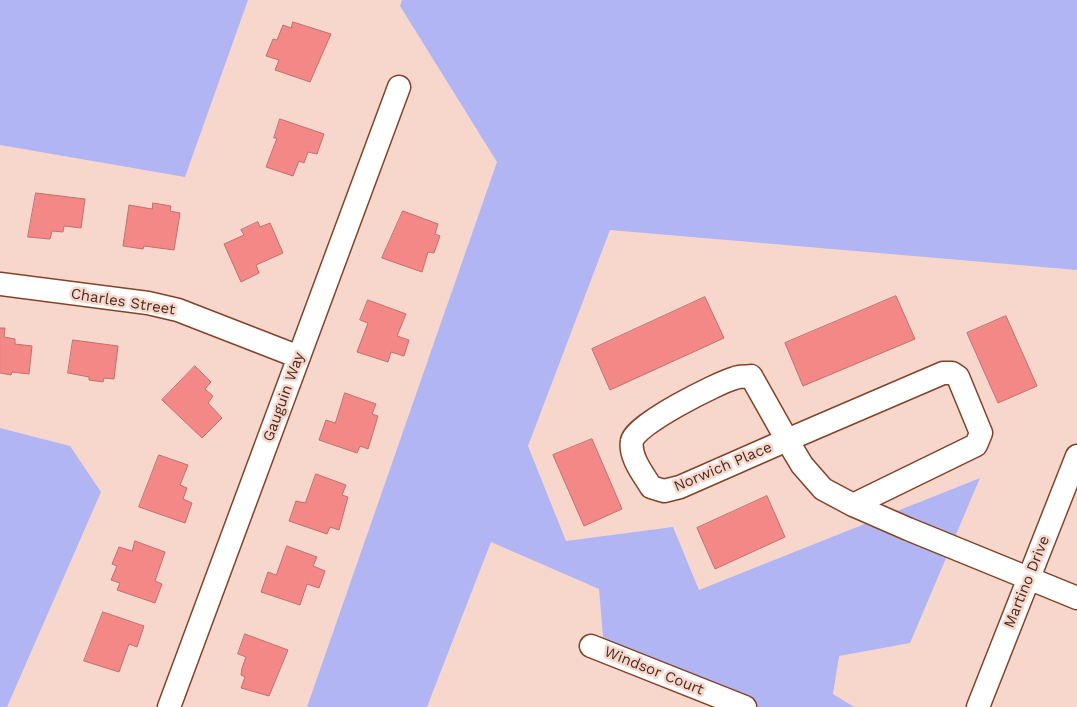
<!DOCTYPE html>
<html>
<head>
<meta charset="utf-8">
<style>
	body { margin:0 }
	canvas { display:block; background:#f7d7cb }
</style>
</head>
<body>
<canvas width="1077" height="707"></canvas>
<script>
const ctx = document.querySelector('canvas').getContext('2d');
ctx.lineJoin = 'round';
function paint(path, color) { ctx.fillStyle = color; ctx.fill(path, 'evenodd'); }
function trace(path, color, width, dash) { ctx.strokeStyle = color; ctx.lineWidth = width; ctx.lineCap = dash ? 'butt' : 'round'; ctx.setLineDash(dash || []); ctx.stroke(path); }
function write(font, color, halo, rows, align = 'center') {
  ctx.font = font + ' "Work Sans",sans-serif'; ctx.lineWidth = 5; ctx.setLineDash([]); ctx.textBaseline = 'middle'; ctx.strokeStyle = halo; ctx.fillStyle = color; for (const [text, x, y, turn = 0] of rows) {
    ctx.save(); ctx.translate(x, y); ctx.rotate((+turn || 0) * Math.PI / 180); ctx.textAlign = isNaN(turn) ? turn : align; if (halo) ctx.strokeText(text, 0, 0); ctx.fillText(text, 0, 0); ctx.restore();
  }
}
const green = new Path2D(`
	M0,0h248l-63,177 -185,-32z
	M402,0h675v270l-467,-40 -82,216 38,95 107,-14 26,63 281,-112 -70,165 -71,13 -6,38 21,13h-130l-119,-47 -6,-71 -108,-47 -64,165h-120l190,-545 -97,-156z
	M0,428l70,18 31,46 -94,215h-7z`);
const building = new Path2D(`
	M293,22l38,12 -21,48 -35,-12 4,-10 -13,-4 7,-17 4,1 6,-15 8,3z
	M280,119l44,15 -7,20 -9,-2 -4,11 -5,-2 -6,15 -27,-9 11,-29h-3z
	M36,193l49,6 -4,29 -17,-2 -1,6 -11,-1 -2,8 -22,-2z
	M153,203l18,3 -1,5 10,2 -6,37 -30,-4 -1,3 -20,-3 6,-41 23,4z
	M403,211l35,13 -3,10 5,2 -6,17 -6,-1 -6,20 -40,-14z
	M258,222l2,5 10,-4 13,30 -27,12 3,8 -18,9 -17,-38 20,-9 -3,-5z
	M896,296l19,43 -112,47 -18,-43z
	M705,297l19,41 -114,52 -18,-41z
	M368,300l38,14 -9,22 12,4 -5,16 -13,-4 -3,10 -31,-10 11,-29 -8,-3z
	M1006,316l31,70 -39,17 -31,-70z
	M0,328h5l-1,9 11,2v5l17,2 -3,28 -17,-2 -1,3 -11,-2z
	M73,340l45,6 -4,33 -10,-1 -1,4 -14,-2v-3l-21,-4z
	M195,366l16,16 -6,7 8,7 -5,7 14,15 -20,20 -40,-38z
	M345,393l31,11 -4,10 6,2 -10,33 -8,-3 -3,7 -38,-13 7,-20 9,3z
	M592,439l30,70 -38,17 -31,-71z
	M159,455l29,10 -8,20 7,3 -4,11 9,4 -7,20 -46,-16z
	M316,474l30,11 -4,10 6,2 -9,33 -9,-3 -3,7 -38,-13 7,-20 9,2z
	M767,496l18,41 -70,32 -18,-41z
	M135,541l30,11 -10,29 7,3 -7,19 -38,-13 3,-7 -9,-3 6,-14 -5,-2 7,-17 13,4z
	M287,546l30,11 -4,9 12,5 -6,17 -12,-4 -7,21 -39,-13 7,-20 8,3z
	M103,612l41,14 -7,21 -8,-3 -10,28 -35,-11z
	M245,634l43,16 -19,46 -28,-8 4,-11 -4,-2 1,-7 4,-11 -8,-3z`);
const minor = new Path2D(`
	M0,284l148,19 30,7 121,47
	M751,376l36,64 -107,47 -16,4 -13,-4c-7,-12 -22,-30 -19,-46 2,-16 85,-58 103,-63 5,-2 11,-1 16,-2z
	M853,505l123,-60 5,-12 -23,-56 -6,-4h-9l-156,67 15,25 21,24 30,16 55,24 169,69
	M591,646l154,61
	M169,707l230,-620
	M978,707l99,-251`);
const streetNames = [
	["Charles Street",123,302,9],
	["Gauguin Way",284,397,-70],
	["Norwich Place",723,467,-23],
	["Martino Drive",1027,582,-68],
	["Windsor Court",654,671,22]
];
paint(green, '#b2b5f4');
paint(building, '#f48886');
trace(building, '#be716e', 1);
trace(minor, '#844328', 25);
trace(minor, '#fff', 22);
write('15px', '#492b20', '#f7d7cb', streetNames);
</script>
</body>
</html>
